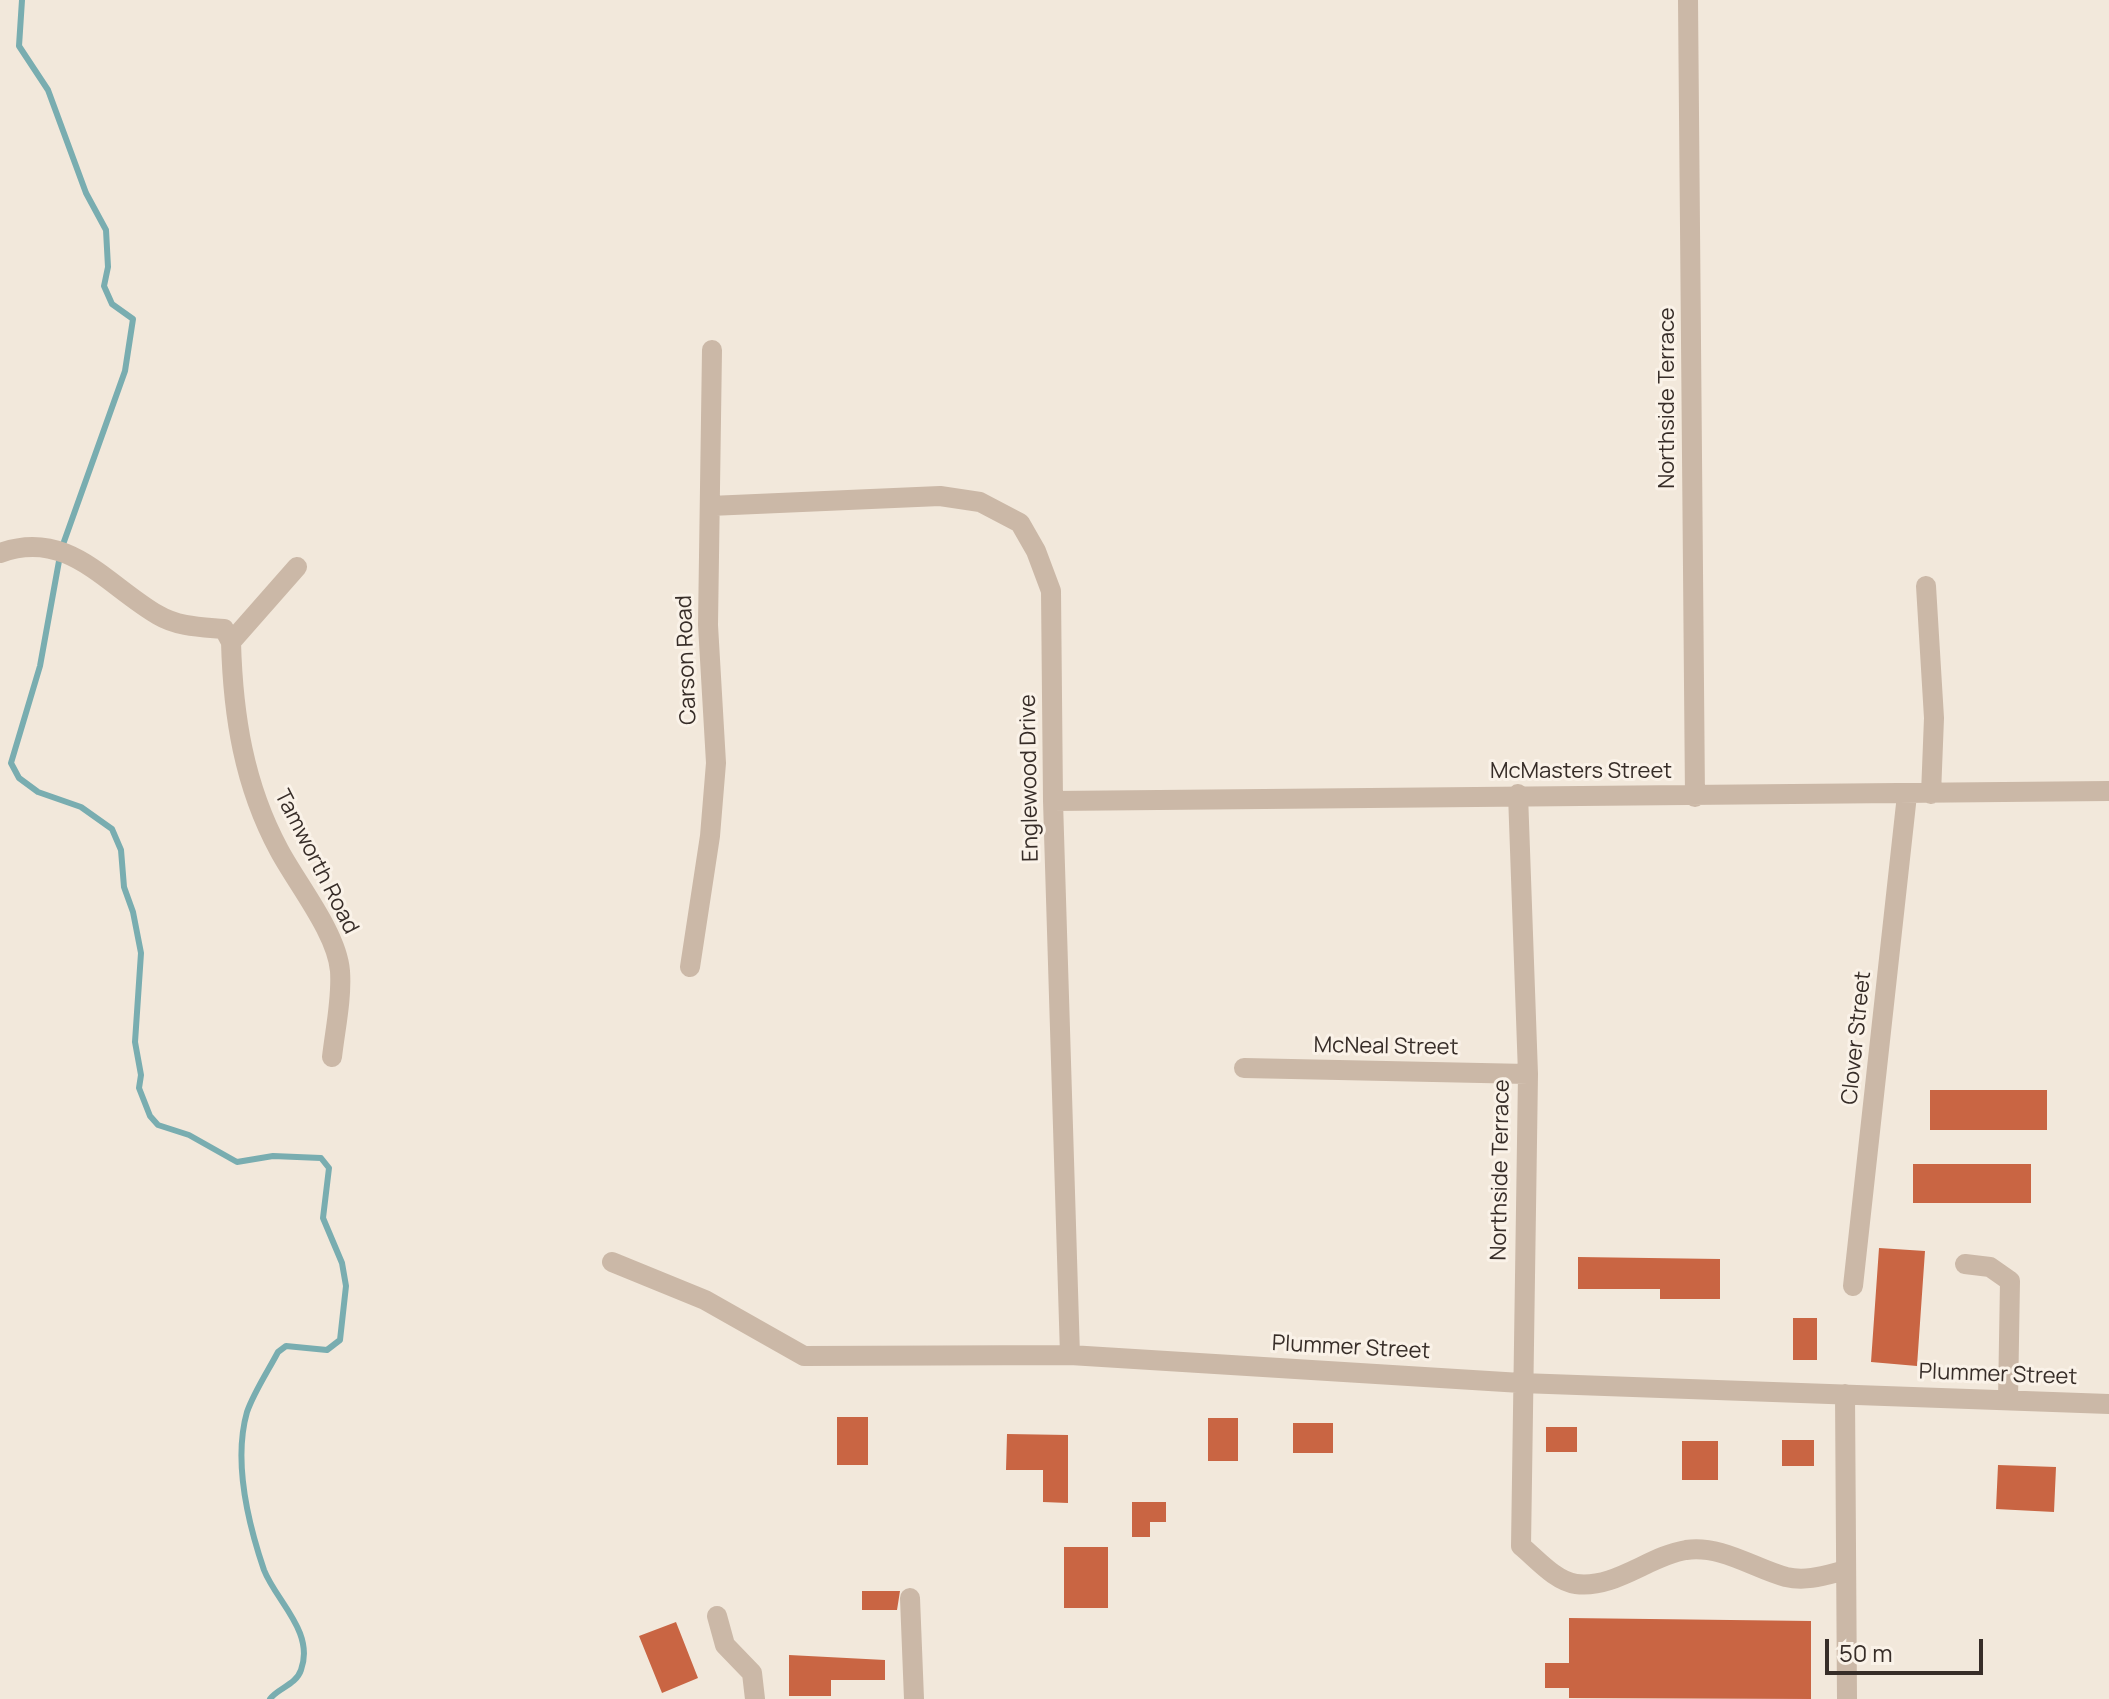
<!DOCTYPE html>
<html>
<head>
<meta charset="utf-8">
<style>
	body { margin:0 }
	#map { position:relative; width:2109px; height:1699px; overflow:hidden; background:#f2e8db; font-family:Manrope,sans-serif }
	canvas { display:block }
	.scale { position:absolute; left:1825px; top:1639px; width:158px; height:36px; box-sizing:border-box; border:4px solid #372d28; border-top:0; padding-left:10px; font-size:24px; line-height:28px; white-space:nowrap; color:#372d28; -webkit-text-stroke:6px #faf2e8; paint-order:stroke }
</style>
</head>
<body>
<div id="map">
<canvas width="2109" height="1699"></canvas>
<div class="scale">50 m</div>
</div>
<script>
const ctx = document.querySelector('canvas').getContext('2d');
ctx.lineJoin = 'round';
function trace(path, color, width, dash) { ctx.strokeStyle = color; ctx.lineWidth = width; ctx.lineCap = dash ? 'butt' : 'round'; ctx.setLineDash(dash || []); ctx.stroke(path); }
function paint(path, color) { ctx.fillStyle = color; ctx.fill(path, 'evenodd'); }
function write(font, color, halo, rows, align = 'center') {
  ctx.font = font + ' Manrope,sans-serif'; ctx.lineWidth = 6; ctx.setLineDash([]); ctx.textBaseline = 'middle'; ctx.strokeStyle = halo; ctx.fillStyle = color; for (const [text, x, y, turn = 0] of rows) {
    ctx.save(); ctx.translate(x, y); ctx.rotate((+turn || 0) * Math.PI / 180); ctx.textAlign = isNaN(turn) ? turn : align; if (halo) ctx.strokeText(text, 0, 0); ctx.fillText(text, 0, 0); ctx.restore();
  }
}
const stream = new Path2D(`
	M22,0l-3,46 29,44 38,103 20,37 2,37 -4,19 8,18 21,15 -8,52 -64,179 -21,116 -29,97 8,15 19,14 43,15 31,22 9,21 3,37 9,25 8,41 -6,89 6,33 -2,13 11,28 8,9 31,10 48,27 36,-6 48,2 8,10 -6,50 19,45 4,23 -6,54 -13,10 -41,-4 -8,6c-10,19 -24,40 -31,60 -14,49 1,111 17,158 12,31 51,62 37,100 -5,15 -23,18 -31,29`);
const building = new Path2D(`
	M1930,1090h117v40h-117z
	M1913,1164h118v39h-118z
	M1879,1248l46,3 -8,115 -46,-4z
	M1578,1257l142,2v40h-60v-10h-82z
	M1793,1318h24v42h-24z
	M837,1417h31v48h-31z
	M1208,1418h30v43h-30z
	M1293,1423h40v30h-40z
	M1546,1427h31v25h-31z
	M1007,1434l61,1v68l-25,-1v-32h-37z
	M1782,1440h32v26h-32z
	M1682,1441h36v39h-36z
	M1998,1465l58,2 -2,45 -58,-3z
	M1132,1502h34v20h-16v15h-18z
	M1064,1547h44v61h-44z
	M862,1591h38l-3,19h-35z
	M1569,1618l242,3v78l-242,-1v-10h-24v-25h24z
	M676,1622l22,56 -36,15 -23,-57z
	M789,1655l96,5v20h-54v16h-42z`);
const minor = new Path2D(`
	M1688,0l7,797
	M710,506l230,-10 40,6 40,21 16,28 15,40 2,210 17,554
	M0,553c68,-25 106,32 158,62 20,12 44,12 66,14l7,13c2,74 13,143 48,208 18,34 58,83 61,121 2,28 -5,59 -8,86
	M1926,586l8,132 -3,76
	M231,642l66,-75
	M1518,794l10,280 -7,472c16,13 34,35 55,38 39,5 73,-28 110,-34 36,-5 67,18 100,27 21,5 40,-2 60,-7
	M1053,801l1056,-10
	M690,967l20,-131 6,-73 -8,-138 4,-275
	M1244,1068l284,6
	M612,1262l93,38 99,56 266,-1 451,28 588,21
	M1965,1264l25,3 20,14 -2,119
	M1853,1286l54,-491
	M1845,1394l2,305
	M910,1598l4,101
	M717,1616l8,29 27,28 3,26`);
const streetNames = [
	["Northside Terrace",1668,398,-90],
	["Carson Road",687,660,-92],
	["McMasters Street",1581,772],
	["Englewood Drive",1030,778,-91],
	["Tamworth Road",316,862,63],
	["Clover Street",1857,1038,-84],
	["McNeal Street",1386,1047,1],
	["Northside Terrace",1501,1170,-89],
	["Plummer Street",1351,1348,3],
	["Plummer Street",1998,1375,2]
];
trace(stream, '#79adb0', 6);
paint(building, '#c96543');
trace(minor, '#cbb8a7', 20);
write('22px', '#372d28', '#faf2e8', streetNames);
</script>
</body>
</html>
